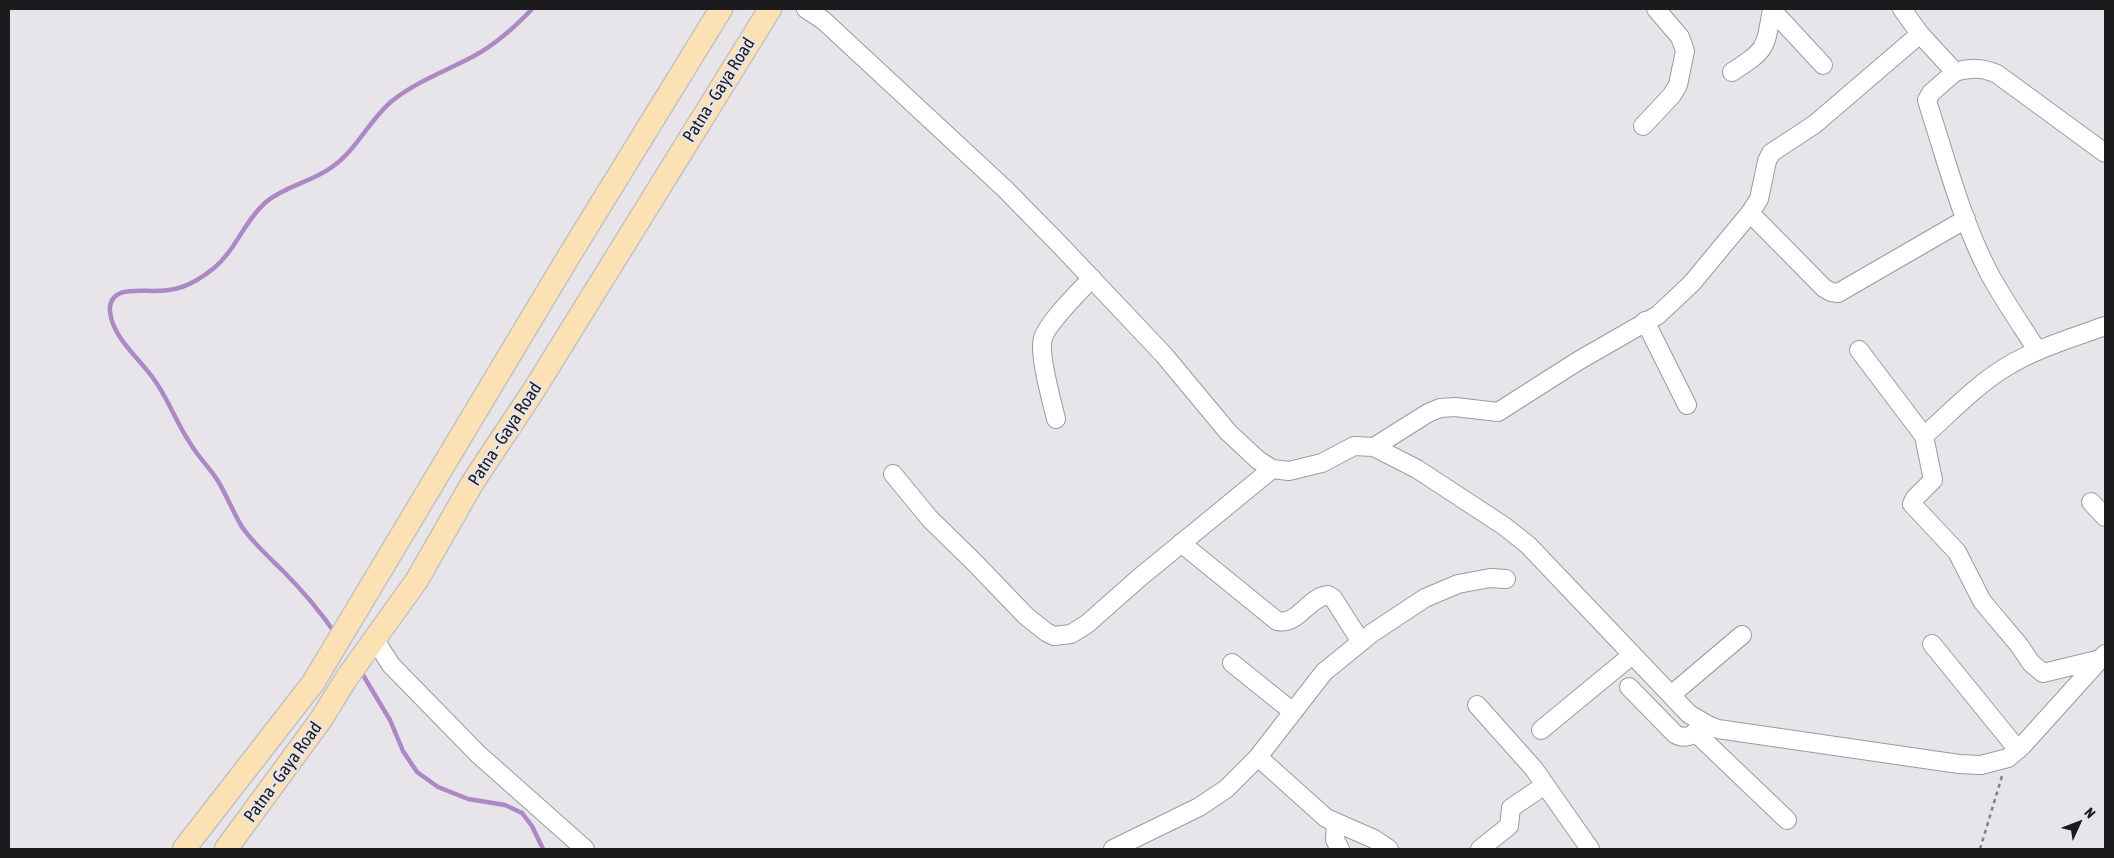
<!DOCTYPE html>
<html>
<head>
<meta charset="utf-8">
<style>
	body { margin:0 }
	#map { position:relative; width:2114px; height:858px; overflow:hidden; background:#e7e4ea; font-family:"Asap Condensed",sans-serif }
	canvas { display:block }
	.frame { position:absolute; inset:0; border:10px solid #1b1a1c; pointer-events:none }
	.north { position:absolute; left:2054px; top:798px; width:50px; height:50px; -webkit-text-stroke:4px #e7e4ea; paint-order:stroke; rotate:47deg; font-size:14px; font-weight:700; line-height:20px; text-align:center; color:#1b1a1c }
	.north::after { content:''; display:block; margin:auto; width:18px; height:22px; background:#1b1a1c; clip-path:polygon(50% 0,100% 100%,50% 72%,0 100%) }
</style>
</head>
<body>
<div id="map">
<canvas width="2114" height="858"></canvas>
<div class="frame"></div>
<div class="north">N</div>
</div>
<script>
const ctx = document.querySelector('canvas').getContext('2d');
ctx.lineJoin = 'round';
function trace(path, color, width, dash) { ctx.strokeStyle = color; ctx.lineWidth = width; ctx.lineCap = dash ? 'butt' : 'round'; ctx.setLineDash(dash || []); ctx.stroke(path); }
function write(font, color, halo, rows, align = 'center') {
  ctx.font = font + ' "Asap Condensed",sans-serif'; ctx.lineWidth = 4.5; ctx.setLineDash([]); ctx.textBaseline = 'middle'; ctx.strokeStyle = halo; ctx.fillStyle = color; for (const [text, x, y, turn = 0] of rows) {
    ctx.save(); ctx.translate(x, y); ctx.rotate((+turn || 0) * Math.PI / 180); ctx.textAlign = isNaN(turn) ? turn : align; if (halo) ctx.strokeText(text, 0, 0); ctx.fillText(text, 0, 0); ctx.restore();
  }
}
const stream = new Path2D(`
	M335,633c-16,-23 -32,-42 -52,-62 -14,-14 -29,-27 -41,-44 -9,-15 -15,-31 -24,-46 -8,-13 -20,-24 -28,-38 -14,-21 -22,-45 -37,-65 -14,-20 -40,-40 -43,-66 -2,-26 28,-21 44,-21 8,0 19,-1 28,-4 12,-4 22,-11 32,-19 22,-18 30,-47 52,-66 19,-16 46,-20 66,-35 24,-16 37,-47 60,-66 25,-20 54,-30 82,-45 22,-12 41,-29 58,-47
	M360,670l30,50 13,31 14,21 21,15 30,12 37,6 17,8 10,13 11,23`);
const path = new Path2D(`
	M1980,849l22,-73`);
const minor = new Path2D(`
	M806,9l17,11 182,169 55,56 104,110 64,77 30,28 14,9 17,2 33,-8 32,-17 20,1 43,22 87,57 24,19 161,169 19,11 10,4 241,35 22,1 27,-7 14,-12 83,-92
	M1902,9l18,25 35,38 -24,21 -4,7 2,7c18,56 33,114 60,166 14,26 32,52 48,77
	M1772,10l51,55
	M1732,72c35,-23 33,-22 40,-63
	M1955,72c15,-4 27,-5 42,2l108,79
	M1643,126l29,-31 6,-10 7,-34 -5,-14 -24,-28
	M1750,213l74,75 7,4 7,1 128,-74
	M1645,321l42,84
	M1859,350l65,86 9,44 -18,18 -3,6 45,48 25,49 9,11 28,33 12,18 12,10 58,-14
	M1056,419c-4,-17 -18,-66 -13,-81 5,-16 36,-46 49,-60
	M1924,436c26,-23 52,-51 82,-69 31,-19 66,-29 99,-41
	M1374,447l54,-34 12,-5 15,-1 43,5 80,-51 80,-46 34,-32 58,-70 9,-14 8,-38 4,-8 44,-29 105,-90
	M893,474l37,45 43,42 53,55 20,16 8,4 17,-2 16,-10 52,-46 133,-109
	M2091,502l14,15
	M1181,543l96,78c21,5 31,-24 51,-26l5,3 28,44
	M375,640l16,25 87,89 107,95
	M1932,644l86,106
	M1232,663l61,49
	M1629,687l46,47c11,7 20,-1 30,-7
	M1671,695l71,-60
	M1477,705l57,64 56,80
	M1541,730l91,-75
	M1695,732l92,88
	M1258,757l68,61 48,21 15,10
	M1336,823l-1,17 5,9
	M1113,849l86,-42 27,-18 32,-32 66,-85 48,-39 53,-35 33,-14 32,-6 16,1
	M1480,849l29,-23 2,-18 34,-23`);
const major = new Path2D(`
	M184,849l129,-166 256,-427 152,-247
	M226,849l96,-131 24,-39 71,-99 56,-98 61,-92 236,-381`);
const streetNames = [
	["Patna - Gaya Road",719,90,-58],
	["Patna - Gaya Road",505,434,-57],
	["Patna - Gaya Road",283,772,-54]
];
trace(stream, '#ac89c4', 4.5);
trace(minor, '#9d9a9f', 20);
trace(major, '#c4c3c4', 25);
trace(path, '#828084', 2.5, [4, 4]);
trace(minor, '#fff', 18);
trace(major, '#fbe1b4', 22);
write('18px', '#1b1a1c', '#e7e4ea', streetNames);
</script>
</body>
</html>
